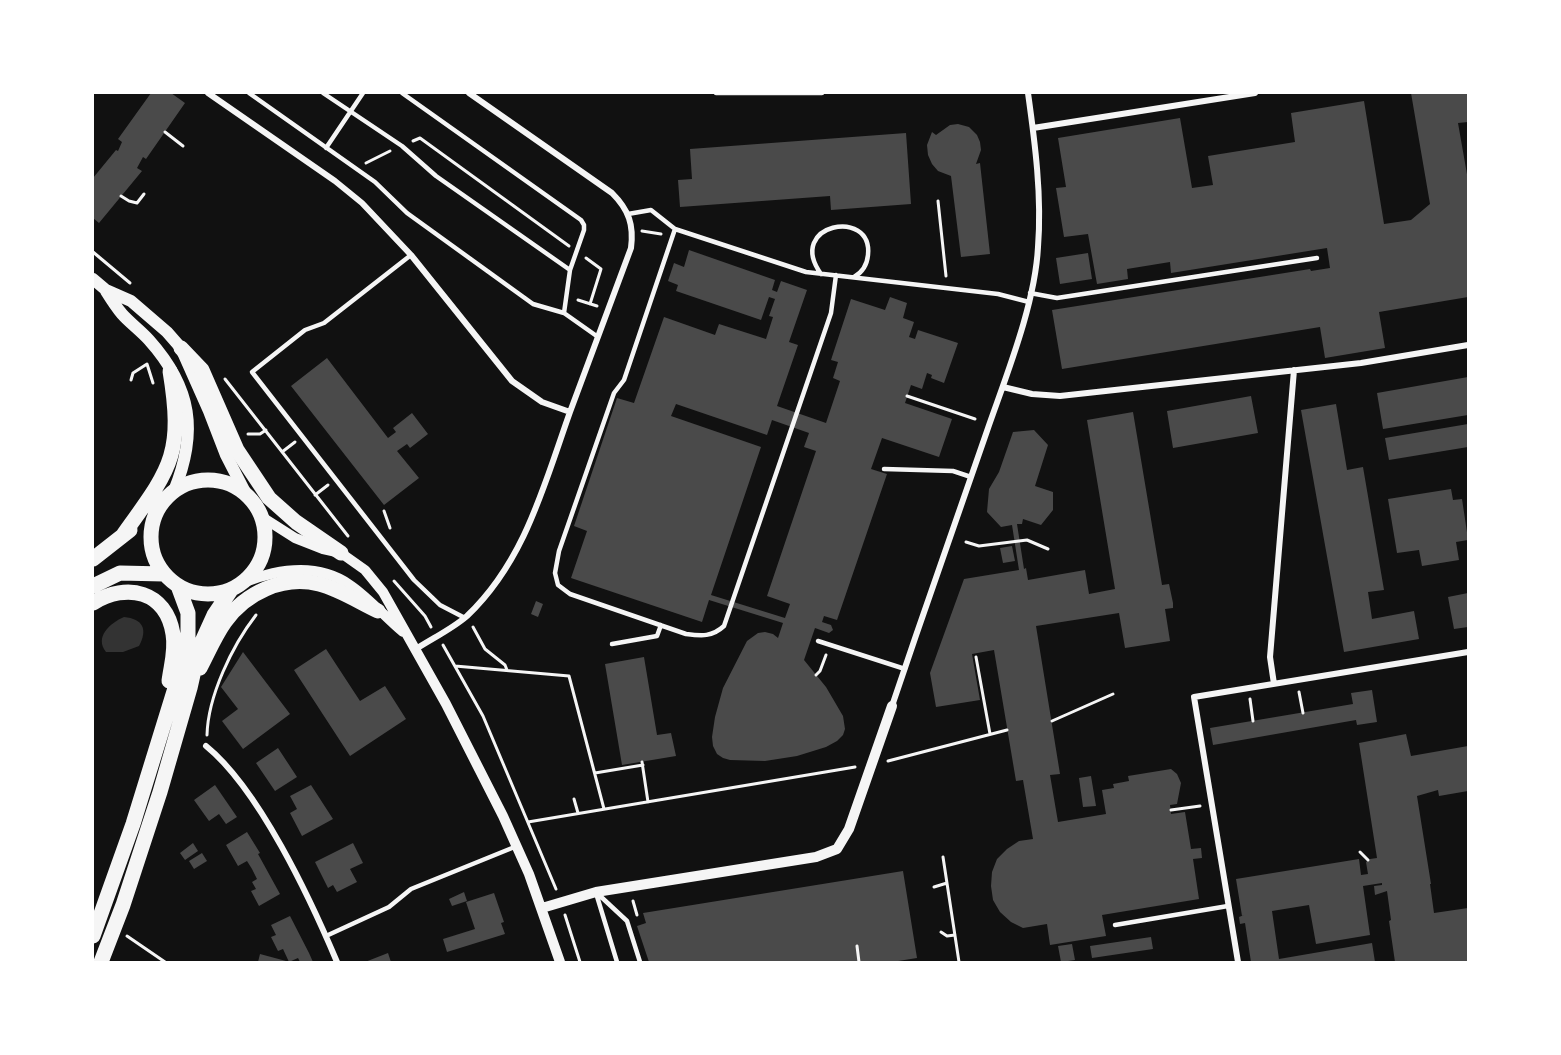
<!DOCTYPE html>
<html>
<head>
<meta charset="utf-8">
<style>
	body { margin:0 }
	#map { position:relative; width:1561px; height:1055px; overflow:hidden; background:#111; font-family:Merriweather,serif }
	canvas { display:block }
	.frame { position:absolute; inset:0; border:94px solid #fff; pointer-events:none }
</style>
</head>
<body>
<div id="map">
<canvas width="1561" height="1055"></canvas>
<div class="frame"></div>
</div>
<script>
const ctx = document.querySelector('canvas').getContext('2d');
ctx.lineJoin = 'round';
function paint(path, color) { ctx.fillStyle = color; ctx.fill(path, 'evenodd'); }
function trace(path, color, width, dash) { ctx.strokeStyle = color; ctx.lineWidth = width; ctx.lineCap = dash ? 'butt' : 'round'; ctx.setLineDash(dash || []); ctx.stroke(path); }
const water = new Path2D(`
	M124,617c19,2 24,12 15,29l-16,6h-17c-12,-15 4,-29 18,-35z`);
const building = new Path2D(`
	M151,93h20l14,10 -39,56 -3,-2 -6,11 5,3 -43,52 -6,-5v-40l23,-28 2,1 4,-9 -4,-3z
	M1411,93h57v29l-10,1 10,57v117l-89,15 6,36 -60,10 -5,-31 -258,42 -10,-59 258,-41 1,2 19,-3 -3,-20 -156,25 -1,-11 -43,7 1,10 -31,5 -9,-50 -24,3 -8,-49 10,-1 -8,-49 122,-20 12,70 21,-3 -5,-29 87,-14 -4,-29 73,-12 20,123 27,-4 19,-16z
	M958,124l11,3 8,8 3,7 1,8 -5,14 4,-1 10,91 -29,3 -10,-81 -13,-5 -6,-7 -4,-9 -1,-10 5,-13 4,3 14,-10z
	M906,133l5,71 -80,6 -1,-14 -150,11 -2,-27 14,-1 -2,-30z
	M689,250l86,30 -3,10 5,2 4,-11 26,9 -18,52 9,3 -21,61 49,17 14,-42 -7,-3 5,-16 -7,-2 20,-61 34,11 5,-13 17,6 -4,15 11,4 -5,15 6,2 3,-9 40,13 -14,40 -13,-5 1,-3 -5,-2 -5,16 -11,-4 -6,18 47,16 -13,38 -57,-19 -11,31 16,5 -50,146 -13,-4 -2,6 9,3 2,5 -4,3 -14,-5 -11,32 22,27 17,29 2,13 -2,6 -6,6 -11,6 -29,9 -32,5 -35,-1 -7,-2 -6,-4 -4,-8 -1,-9 3,-20 8,-29 24,-47 11,-8 7,-1 8,2 5,4 5,-15 -74,-23 -7,22 -131,-44 16,-47 -13,-5 43,-128 17,5 30,-86 51,18 4,-11 47,15 7,-22 -4,-1 6,-17 -6,-2 -8,23 -85,-29 2,-6 -10,-4 6,-18 10,4zM676,404l91,31 5,-15 37,13 -5,14 12,4 -49,145 23,8 -5,14 -74,-23 50,-148 -90,-31z
	M1088,253l4,26 -32,5 -4,-26z
	M327,358l61,80 8,-6 -3,-4 19,-15 16,21 -18,14 -3,-4 -10,7 22,27 -35,27 -93,-119z
	M1468,377v38l-85,14 -6,-36z
	M1251,396l7,37 -85,15 -6,-37z
	M1336,404l11,66 16,-3 21,123 -16,2 4,27 42,-8 5,28 -75,13 -43,-242z
	M1133,412l29,173 7,-1 4,19v5l-8,1 5,32 -45,7 -6,-35 -83,13 24,148 -10,1 8,47 48,-8 -4,-24 12,-2 -1,-4 16,-3 -1,-5 43,-7 6,5 4,9 -4,21 -7,1 1,9 14,-2 6,37 10,-1 1,10 -9,1 6,40 -97,16 4,21 -56,9 -3,-21 -24,4 -12,-6 -11,-10 -7,-12 -2,-14 1,-14 5,-13 10,-10 12,-8 14,-2 -10,-59 -7,1 -22,-131 -22,4 8,46 -44,7 -6,-34 34,-94 55,-9 -7,-45 -11,2 -14,-15 2,-23 10,-17 14,-40 21,-2 14,15 -13,41 18,6v18l-12,15 -18,-6 -1,5h-5l7,45 2,-1 2,12 57,-10 4,24 26,-5 -28,-169z
	M1468,424v23l-79,13 -4,-22z
	M1451,489l2,11 9,-1 6,40v1l-12,2 3,18 -37,6 -3,-16 -22,3 -9,-54z
	M1012,546l3,15 -12,2 -3,-15z
	M1468,593v34l-14,2 -6,-32z
	M536,601l7,3 -5,13 -7,-3z
	M326,649l34,52 25,-15 21,33 -56,37 -56,-86z
	M243,652l47,62 -47,35 -21,-28 16,-12 -17,-22z
	M644,657l13,78 14,-2 5,23 -54,9 -17,-101z
	M1372,690l5,32 -20,3 -1,-5 -143,25 -3,-17 143,-24 -2,-11z
	M1406,734l5,22 57,-10v45l-29,5 -1,-6 -21,6 14,88h-1l4,29 34,-5v54h-73l-6,-41 2,-1 -4,-29 -12,4 -1,-9 8,-1v-2l-19,3 7,49 -54,9 -7,-39 -37,6 7,48 93,-16 3,19h-124l-6,-39 -5,1 -1,-7 5,-2 -2,1 -6,-37 123,-20 2,16 7,-1 -2,-12 4,-3 7,-1 -18,-115z
	M278,748l19,29 -22,14 -19,-28z
	M1091,776l5,30 -13,1 -4,-29z
	M215,785l22,32 -11,7 -7,-10 -10,7 -15,-21z
	M311,785l22,34 -31,17 -12,-23 7,-4 -7,-13z
	M247,832l13,21 -2,1 22,40 -21,12 -8,-15 5,-2 -4,-7 5,-3 -5,-10 -5,-8 -9,5 -12,-21z
	M193,843l5,8 -13,9 -5,-7z
	M353,843l10,20 -13,6 7,13 -20,10 -4,-7 -5,3 -13,-26z
	M202,853l5,8 -13,8 -5,-8z
	M903,871l14,87 -25,4h-243l-12,-36 9,-3 -3,-10z
	M464,892l3,9 -15,5 -3,-7z
	M494,893l10,29 -3,1 4,11 -58,18 -4,-13 32,-10 -9,-27z
	M290,916l19,37 4,9h-13l-2,-4 -9,4 -6,-13 -5,2 -7,-14 5,-2 -5,-10z
	M1151,937l2,12 -61,9 -2,-12z
	M1072,944l3,16 -14,2 -3,-16z
	M388,953l3,9h-26z
	M260,954l26,7v1h-28z`);
const path = new Path2D(`
	M165,132l18,14
	M413,141l7,-3 149,108
	M366,163l24,-12
	M121,196l8,5 8,2 7,-9
	M938,201l8,75
	M642,231l19,3
	M93,252l37,31
	M586,258l15,11 -11,35
	M578,300l19,6
	M225,379l123,157
	M131,380l2,-7 14,-9 6,19
	M907,396l68,23
	M248,434h12l6,-4
	M282,452l13,-10
	M315,495l13,-10
	M384,511l6,17
	M966,542l13,4 48,-6 21,9
	M394,581l31,35 6,11
	M473,627l12,22 20,16 2,5
	M443,645l40,71 73,173
	M976,657l14,77
	M455,666l114,10 35,133
	M816,675l4,-4 6,-16
	M1299,692l4,21
	M1250,699l3,22
	M1052,721l61,-27
	M207,735c1,-39 25,-89 49,-120
	M888,761l119,-31
	M642,762l6,40
	M595,773l48,-8
	M574,799l4,14
	M1171,810l29,-4
	M528,822l327,-55
	M1360,852l8,8
	M943,857l16,105
	M934,887l13,-4
	M633,901l4,14
	M565,915l15,47
	M941,932l6,4 8,-1
	M127,936l38,26
	M857,946l2,16`);
const service = new Path2D(`
	M249,93l126,89 32,31 126,91 31,9 34,24
	M323,93l79,53 34,30 134,94
	M402,93l179,127 3,5v5l-14,40 -6,43
	M716,93h106
	M326,148l37,-55
	M628,214l23,-4 24,19 131,43 192,22 31,8
	M675,229l-51,151 -10,13 -55,158 -4,22 3,12 12,9 116,40c16,2 26,3 38,-8l107,-313 5,-38
	M411,255l-87,68 -19,7 -53,42 162,208 26,25 25,13
	M821,274c-36,-50 52,-67 47,-19 -1,10 -5,17 -14,22
	M1030,293l27,5 260,-40
	M884,469l69,2 18,6
	M818,641l87,28
	M612,644l45,-8 4,-11
	M596,893l21,69
	M598,894l29,27 13,41
	M1115,925l113,-19
	M326,936l63,-29 22,-18 106,-43`);
const minor = new Path2D(`
	M208,93l127,88 27,22 49,52 101,126 30,21 28,10c-26,73 -45,149 -103,204 -15,13 -34,22 -51,33
	M469,93l143,100c17,17 22,32 19,55l-61,164
	M1033,128l222,-35
	M1003,387l29,7 28,2 301,-33 107,-18
	M1274,684l-4,-27 24,-287
	M892,706c31,-92 63,-184 95,-275 19,-55 48,-126 51,-184 4,-51 -3,-104 -10,-154
	M206,746c53,43 104,152 131,216
	M1238,962l-44,-265 274,-45`);
const tertiary = new Path2D(`
	M262,517l33,21 28,11 18,4 24,17 18,22 63,112 57,112 26,58 31,88
	M242,583c35,-14 75,-21 108,2 18,12 35,32 53,47
	M542,908l54,-16 220,-35 21,-8 12,-20 43,-123`);
const secondary = new Path2D(`
	M93,279l13,11 25,11 36,31 14,16 28,63 17,44 20,39
	M106,291c5,8 10,16 16,23 8,9 19,17 27,26 43,48 49,92 25,151`);
const primary = new Path2D(`
	M181,348l21,22 35,80 32,48 27,24 45,31
	M151 537a57 57 0 1 1 114 0a57 57 0 1 1-114 0Z
	M123,535c47,-66 61,-79 47,-164
	M93,559l37,-29
	M93,586l27,-13 44,1
	M93,603c34,-21 73,-12 80,31 3,16 -2,31 -4,47
	M200,668c8,-15 15,-32 25,-46 20,-29 58,-47 94,-38 20,5 40,18 59,27
	M93,936l40,-112 55,-178v-33l-10,-27
	M101,962l22,-57 37,-113 30,-104 9,-40 15,-33 17,-25`);
paint(water, '#333');
paint(building, '#4a4a4a');
trace(path, '#f5f5f5', 3);
trace(service, '#f5f5f5', 4.5);
trace(minor, '#f5f5f5', 6);
trace(tertiary, '#f5f5f5', 10);
trace(secondary, '#f5f5f5', 12);
trace(primary, '#f5f5f5', 15);
</script>
</body>
</html>
